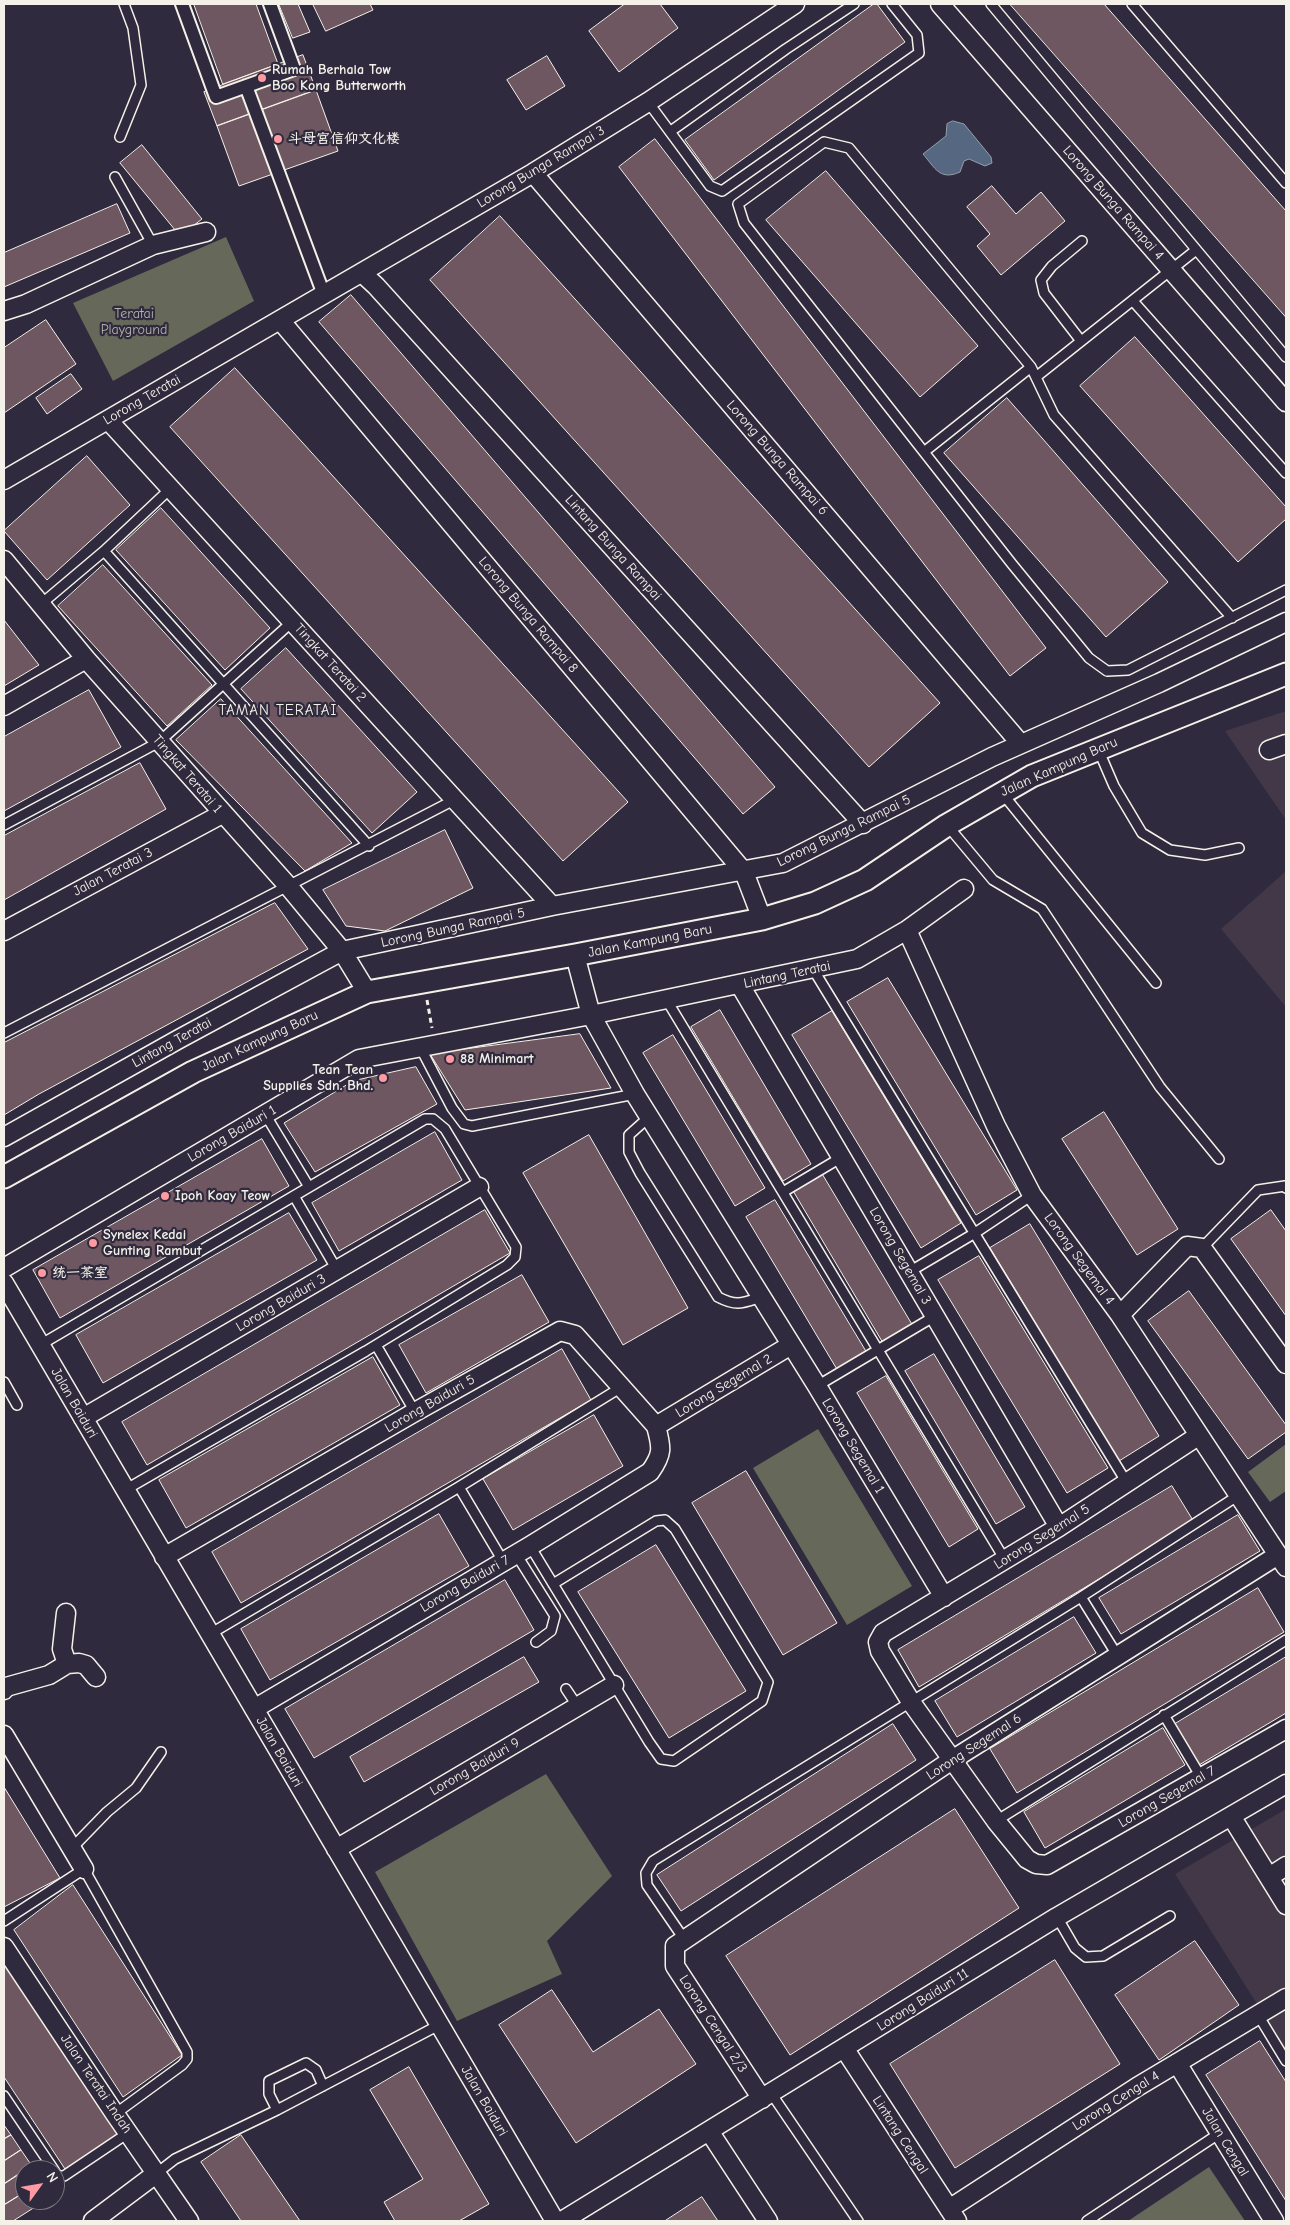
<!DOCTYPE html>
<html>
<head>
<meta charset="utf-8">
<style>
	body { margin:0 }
	#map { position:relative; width:1290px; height:2225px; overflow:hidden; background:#2f2a3d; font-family:"Comic Neue",sans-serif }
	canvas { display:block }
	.frame { position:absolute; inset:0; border:5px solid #f4f1e8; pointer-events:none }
	.north { position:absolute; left:15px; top:2160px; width:50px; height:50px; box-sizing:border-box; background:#2f2a3d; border:1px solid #7e7a81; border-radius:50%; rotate:58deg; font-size:14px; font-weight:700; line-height:20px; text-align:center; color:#f4f1e8 }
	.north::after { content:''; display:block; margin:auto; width:18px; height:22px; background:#ff9aa2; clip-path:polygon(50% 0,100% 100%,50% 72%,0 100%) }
</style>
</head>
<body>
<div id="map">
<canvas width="1290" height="2225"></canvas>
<div class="frame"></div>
<div class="north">N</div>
</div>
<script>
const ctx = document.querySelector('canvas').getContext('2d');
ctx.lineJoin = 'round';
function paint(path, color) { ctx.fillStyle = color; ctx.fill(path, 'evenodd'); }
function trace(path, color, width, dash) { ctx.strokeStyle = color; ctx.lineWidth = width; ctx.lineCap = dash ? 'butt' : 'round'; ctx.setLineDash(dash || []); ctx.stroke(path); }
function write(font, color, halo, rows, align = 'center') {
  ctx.font = font + ' "Comic Neue","LXGW WenKai TC",sans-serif'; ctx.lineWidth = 4.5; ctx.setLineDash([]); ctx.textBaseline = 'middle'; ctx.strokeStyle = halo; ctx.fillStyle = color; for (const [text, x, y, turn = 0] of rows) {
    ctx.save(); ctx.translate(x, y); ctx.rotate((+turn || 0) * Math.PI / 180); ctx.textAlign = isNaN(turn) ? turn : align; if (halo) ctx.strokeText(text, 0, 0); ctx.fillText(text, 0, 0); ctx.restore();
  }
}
const built = new Path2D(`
	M1286,711v109l-61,-89z
	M1286,871v136l-65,-78z
	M1286,1809v241l-111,-176z`);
const green = new Path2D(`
	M226,237l28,64 -141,80 -40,-78z
	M818,1429l94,157 -65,39 -94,-157z
	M1286,1444v47l-16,11 -22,-30z
	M546,1774l66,102 -65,65 15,33 -105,47 -82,-149z
	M1209,2167l36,54h-117z`);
const water = new Path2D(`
	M953,121l11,3 27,33 1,6 -7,3 -16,-7 -5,2 -4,11c-20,9 -25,-4 -37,-18l23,-18 1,-12z`);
const building = new Path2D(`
	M194,4h62l22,60 -55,20z
	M279,4h19l12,28 -17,6z
	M313,4h57l3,6 -47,21z
	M625,4h35l18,24 -59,44 -30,-41z
	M874,4h3l28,38 -191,138 -29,-40z
	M1010,4h94l182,207v106z
	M303,55l13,35 -99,36 -13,-34z
	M547,56l18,30 -39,24 -19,-30z
	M316,90l22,61 -99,35 -22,-60z
	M655,139l391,509 -36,28 -391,-509z
	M142,145l60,74 -22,17 -60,-73z
	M826,171l152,175 -58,51 -154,-177z
	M992,186l24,28 25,-22 24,29 -64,54 -24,-29 13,-12 -23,-27z
	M117,204l13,29 -126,54v-34z
	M500,216l440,487 -71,64 -439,-487z
	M351,295l424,492 -32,27 -424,-492z
	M46,320l30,44 -72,49v-65z
	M1135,337l151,170v12l-48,43 -158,-176z
	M235,368l393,434 -65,59 -393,-434z
	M71,374l11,15 -35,25 -11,-16z
	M1007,398l161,184 -62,55 -162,-184z
	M87,456l43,49 -83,75 -43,-49z
	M161,508l109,120 -45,42 -109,-120z
	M103,565l109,120 -45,41 -109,-120z
	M4,620l35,45 -35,21z
	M286,648l131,144 -45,41 -131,-144z
	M89,690l32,57 -117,64v-74z
	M221,699l131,144 -47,28 -129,-131z
	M140,763l26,46 -162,91v-64z
	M445,830l28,58 -88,43 -39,-5 -23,-36z
	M275,903l33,46 -269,145 -35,21v-72z
	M888,978l129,212 -41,25 -129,-213z
	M720,1010l91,154 -28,17 -92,-154z
	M832,1011l129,212 -40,25 -129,-213z
	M580,1034l31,54 -146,22 -35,-56z
	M673,1035l92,153 -30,18 -92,-153z
	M416,1067l21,37 -122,68 -31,-49 69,-42z
	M1104,1112l74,117 -41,26 -75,-116z
	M435,1132l27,48 -123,71 -27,-48z
	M589,1135l99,173 -65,37 -100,-172z
	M262,1139l27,47 -229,132 -27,-48z
	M821,1172l92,154 -30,17 -91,-154z
	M775,1200l92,153 -29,18 -92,-154z
	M485,1210l25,43 -363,212 -25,-43z
	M1271,1210l15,21v85l-55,-77z
	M289,1213l28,47 -214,123 -27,-48z
	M1030,1224l129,212 -40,25 -129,-213z
	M979,1256l129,212 -41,25 -129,-213z
	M522,1275l27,47 -123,71 -27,-48z
	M1189,1291l97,134v7l-38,27 -100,-138z
	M562,1349l29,51 -350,203 -29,-51z
	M934,1354l91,153 -29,17 -91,-153z
	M373,1357l27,48 -214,123 -27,-48z
	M886,1376l92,153 -29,18 -92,-154z
	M594,1415l29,51 -110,64 -30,-51z
	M746,1471l91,152 -54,32 -91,-152z
	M1172,1486l22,36 -275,165 -21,-37z
	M439,1514l30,52 -199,114 -29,-51z
	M1238,1515l22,36 -139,83 -22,-36z
	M656,1545l90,146 -77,47 -91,-146z
	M505,1580l29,50 -220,128 -29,-49z
	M1258,1588l26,44 -267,161 -27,-44z
	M1074,1617l22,36 -139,84 -22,-36z
	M524,1657l15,25 -175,100 -14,-25z
	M1286,1657v56l-87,52 -24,-41z
	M893,1724l23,36 -235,151 -24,-36z
	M1163,1728l22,37 -140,83 -21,-36z
	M4,1787l56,91 -56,29z
	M955,1809l64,99 -229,147 -64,-99z
	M73,1885l109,170 -59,42 -109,-167z
	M1195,1941l44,64 -80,55 -44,-65z
	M1055,1960l65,104 -165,104 -65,-104z
	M4,1961l115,173 -54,35 -61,-92z
	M552,1990l41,62 66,-43 37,55 -120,79 -77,-118z
	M1260,2041l26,41v119l-80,-126z
	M409,2067l80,137 -30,17h-64l-11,-19 39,-23 -53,-89z
	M4,2125l7,10 -7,4z
	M11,2135l10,15 -17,11v-22z
	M241,2135l59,86h-59l-40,-59z
	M21,2150l11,16 -28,18v-23z
	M25,2170v22l-21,13v-21z
	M25,2192v8h21l-33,21h-9v-16z
	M702,2197l16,24h-53z`);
const path = new Path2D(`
	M427,1000l5,28`);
const service = new Path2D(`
	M991,4l295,353
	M1132,4l154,179
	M648,102l62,84 12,5 197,-138 -2,-18 -25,-31
	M671,131l115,-82 68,-45
	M120,137l21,-52 -8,-57 -9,-24
	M115,177l38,68
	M1133,301l153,172
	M1081,341l-37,-48 -3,-13 11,-14 30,-25
	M1036,377l160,-127
	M924,452l107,-85
	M104,551l265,295
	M40,605l64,-54 67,-63
	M1232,618l-178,-203 -23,-48 -182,-219 -25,-6 -86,62 6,19 268,341 77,94 18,13 21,-1 158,-80
	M1098,749l16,37 28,47 28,17 35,5 34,-7
	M1002,793l154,190
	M4,825l155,-83 134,-121
	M947,825l46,55 49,29 118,178 59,72
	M813,969l314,514
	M666,999l339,561
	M4,1033l450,-233
	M420,1047l32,61 12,16 8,2 163,-32
	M265,1114l44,73
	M649,1117l-20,18v17l11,21 78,124c19,10 25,6 43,0
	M783,1192l59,-35
	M294,1196l43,74
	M1202,1248l56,-58 27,-4 1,2
	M909,1272l66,-39 57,-38
	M40,1345l385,-226h8l12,10 71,118 -1,10 -8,8 -141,86 -241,139
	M376,1345l39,67
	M4,1382l13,23
	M817,1386l118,-70
	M459,1487l44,74
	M530,1546l119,196 12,17 13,2 88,-60 6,-19 -93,-153 -10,-9 -9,1 -103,63
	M516,1554l39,62 -4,15 -15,11
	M1081,1597l36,58
	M210,1634l249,-147 161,-99
	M566,1689l12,18
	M1164,1715l37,62
	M996,1821l290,-181
	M72,1848l35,-36 29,-24 25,-36
	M1057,1917l18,31 11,9 17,-1 67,-40
	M4,1921l80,-52 103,183v7l-5,6 -67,49
	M684,1939l-37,-54 -1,-12 7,-12 428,-264 158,-102
	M1258,2015l28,46
	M771,2093l87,128
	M4,2096l50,74
	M277,2110l-8,-16v-13l37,-18 10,7 7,16
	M55,2172l3,4h6l64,-43
	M157,2173l18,-14 102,-49 162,-85
	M1087,2221l133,-88`);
const pedestrian = new Path2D(`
	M182,4l34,93 78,-28 -24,-65
	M246,86l78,209`);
const minor = new Path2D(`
	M940,4l346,398
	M533,173l487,570
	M362,273l14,13 487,538
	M4,311l22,-7 127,-59 53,-13
	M280,320l464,552 18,47
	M108,420l444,486
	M4,480l529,-307 115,-71 147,-98
	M4,560l82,99 203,228 53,64 25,41
	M4,706l82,-47
	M1269,750l17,-6
	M907,930l89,196 36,69 88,120 166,252
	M4,931l218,-117
	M575,955l16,60 44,79 182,292 127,211
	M740,985l319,542
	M4,1137l175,-98 163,-88 210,-45 231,-43 209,-106 167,-74 127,-61
	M4,1268l355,-209 232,-44 266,-56 50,-29 57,-41
	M4,1283l551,938
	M1120,1315l67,-69 15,2 84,116
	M83,1418l396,-231
	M656,1426l135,-81
	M1198,1436l-139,91 -176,106 -5,9 2,9 31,51 85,119 31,38 9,5 11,1 239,-136
	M164,1557l251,-145 145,-81 15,4 81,91c6,22 7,28 -6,46l-120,74 -276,163
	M66,1613l-4,36 5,15
	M4,1690l2,-3 43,-12 18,-11 12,-1 7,2 10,12
	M4,1735l80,134
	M1231,1816l55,89
	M336,1849l278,-164
	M1269,1877l17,-11
	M4,1947l111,167 74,107
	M844,2048l113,173
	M1177,2063l97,158
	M762,2099l-87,-133v-20l277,-186 326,-205
	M709,2131l59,90
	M949,2209l188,-122 149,-89
	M93,2221l64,-48
	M562,2221l495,-304 229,-133`);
const tertiary = new Path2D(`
	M4,1177l189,-105 174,-80 208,-37 187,-36 53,-16 50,-23 82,-55 85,-49 254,-102`);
const markers = [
	[262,78,5,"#ff9aa2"],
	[278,139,5,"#ff9aa2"],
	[450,1059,5,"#ff9aa2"],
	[383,1078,5,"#ff9aa2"],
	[165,1196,5,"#ff9aa2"],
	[93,1243,5,"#ff9aa2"],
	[42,1273,5,"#ff9aa2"]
];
const poiNames = [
	["Rumah Berhala Tow",272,70],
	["Boo Kong Butterworth",272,86],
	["斗母宫信仰文化楼",288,139],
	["88 Minimart",460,1059],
	["Tean Tean",373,1070,"right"],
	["Supplies Sdn. Bhd.",373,1086,"right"],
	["Ipoh Koay Teow",175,1196],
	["Synelex Kedai",103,1235],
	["Gunting Rambut",103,1251],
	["统一茶室",52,1273]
];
const streetNames = [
	["Lorong Bunga Rampai 3",541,167,-31],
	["Lorong Bunga Rampai 4",1113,203,49],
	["Lorong Teratai",142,400,-30],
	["Lorong Bunga Rampai 6",777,458,49],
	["Lintang Bunga Rampai",613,548,48],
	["Lorong Bunga Rampai 8",528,615,50],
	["Tingkat Teratai 2",330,663,48],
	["Jalan Kampung Baru",1059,767,-24],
	["Tingkat Teratai 1",187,774,49],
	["Lorong Bunga Rampai 5",844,831,-26],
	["Jalan Teratai 3",113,872,-28],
	["Lorong Bunga Rampai 5",453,928,-12],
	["Jalan Kampung Baru",650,941,-11],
	["Lintang Teratai",787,975,-12],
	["Jalan Kampung Baru",260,1041,-25],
	["Lintang Teratai",172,1043,-29],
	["Lorong Baiduri 1",232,1134,-30],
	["Lorong Segemal 3",900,1256,60],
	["Lorong Segemal 4",1079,1259,54],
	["Lorong Baiduri 3",281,1303,-30],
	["Lorong Segemal 2",724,1386,-31],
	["Jalan Baiduri",74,1403,60],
	["Lorong Baiduri 5",430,1404,-30],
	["Lorong Segemal 1",853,1446,59],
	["Lorong Segemal 5",1042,1537,-32],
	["Lorong Baiduri 7",465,1584,-30],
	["Lorong Segemal 6",974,1747,-33],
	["Jalan Baiduri",279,1752,60],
	["Lorong Baiduri 9",475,1767,-30],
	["Lorong Segemal 7",1167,1797,-30],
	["Lorong Baiduri 11",923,2000,-32],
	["Lorong Cengal 2/3",713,2024,57],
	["Jalan Teratai Indah",96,2084,56],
	["Jalan Baiduri",484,2101,60],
	["Lorong Cengal 4",1116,2101,-32],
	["Lintang Cengal",900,2135,57],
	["Jalan Cengal",1225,2142,59]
];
const parkNames = [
	["Teratai",134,314],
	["Playground",134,330]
];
const neighbourhoodNames = [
	["TAMAN TERATAI",278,711]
];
paint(built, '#423848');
paint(green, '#66695a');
paint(water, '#566881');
trace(water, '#959faa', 1);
paint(building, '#6e5760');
trace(building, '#f4f1e8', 1);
trace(service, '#f4f1e8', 12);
trace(pedestrian, '#f4f1e8', 16);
trace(minor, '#f4f1e8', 21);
trace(tertiary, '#f4f1e8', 25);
trace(path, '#f4f1e8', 3, [5, 4]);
trace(service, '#2f2a3d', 9);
trace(pedestrian, '#2f2a3d', 12);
trace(minor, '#2f2a3d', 18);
trace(tertiary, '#2f2a3d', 21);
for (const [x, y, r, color] of markers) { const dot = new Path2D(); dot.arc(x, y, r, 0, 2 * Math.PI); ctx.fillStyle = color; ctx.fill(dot); trace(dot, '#2f2a3d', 2); }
write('bold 14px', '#f4f1e8', '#2f2a3d', poiNames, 'left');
write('14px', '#f4f1e8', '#2f2a3d', streetNames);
write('14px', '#b4b4a8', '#2f2a3d', parkNames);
ctx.letterSpacing = '1px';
write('15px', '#f4f1e8', '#2f2a3d', neighbourhoodNames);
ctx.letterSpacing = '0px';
</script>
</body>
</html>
